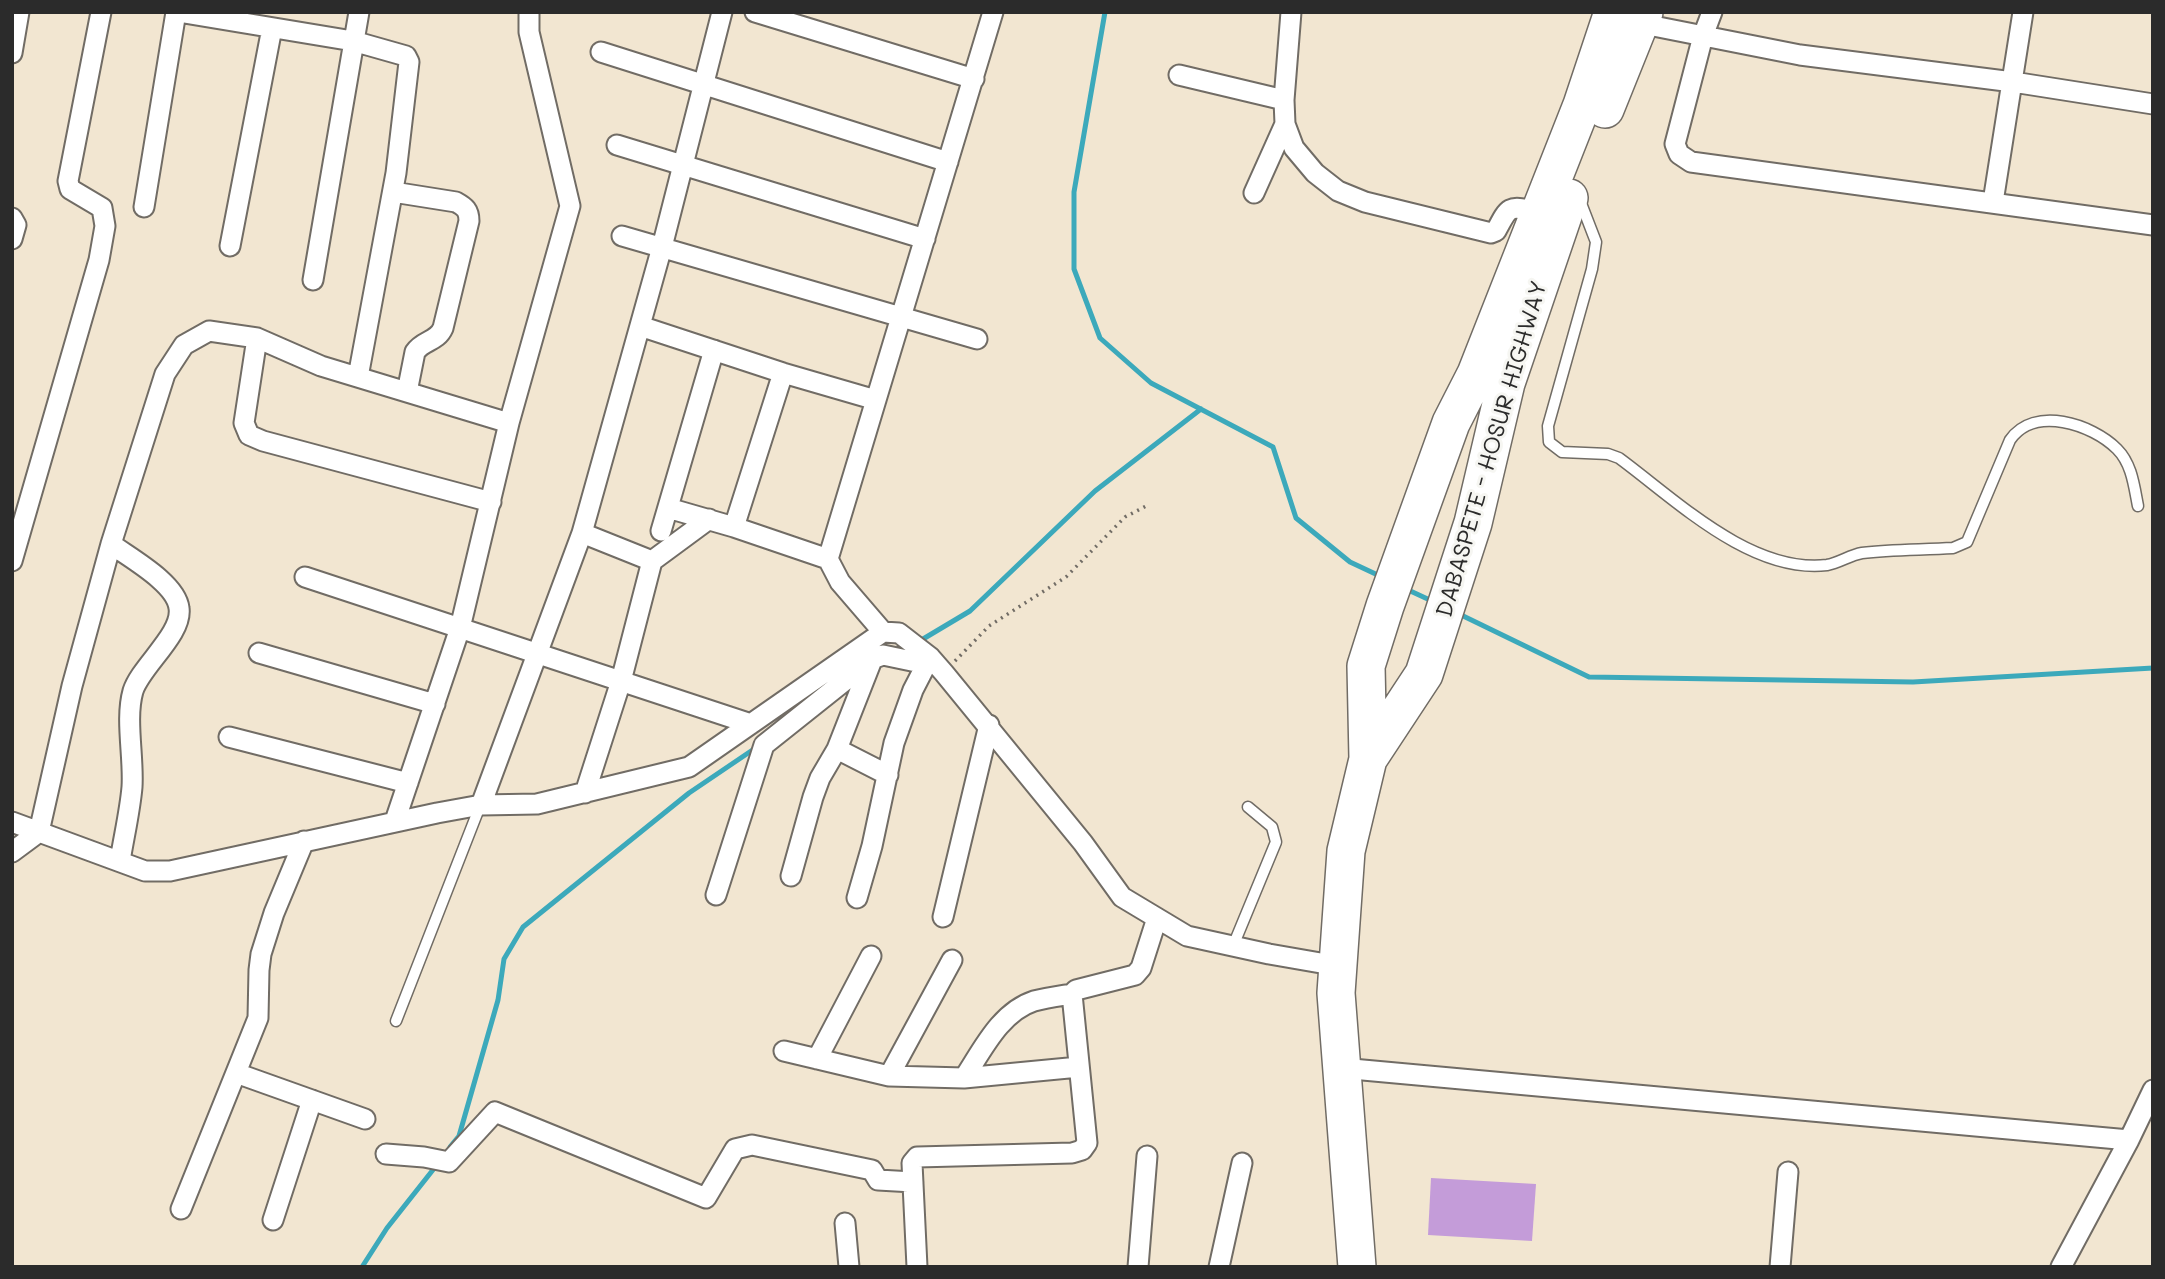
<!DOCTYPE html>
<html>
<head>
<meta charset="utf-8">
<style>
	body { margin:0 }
	#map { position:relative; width:2165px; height:1279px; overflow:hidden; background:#f2e6d1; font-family:Mali,sans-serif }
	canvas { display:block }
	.frame { position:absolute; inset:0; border:14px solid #2b2b2b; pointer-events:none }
</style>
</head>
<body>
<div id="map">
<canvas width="2165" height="1279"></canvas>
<div class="frame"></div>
</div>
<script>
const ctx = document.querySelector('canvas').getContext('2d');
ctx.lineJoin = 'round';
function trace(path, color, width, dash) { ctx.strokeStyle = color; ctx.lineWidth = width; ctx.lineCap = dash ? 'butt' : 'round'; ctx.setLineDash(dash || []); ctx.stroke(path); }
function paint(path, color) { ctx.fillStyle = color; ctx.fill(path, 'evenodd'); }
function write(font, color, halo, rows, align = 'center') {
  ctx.font = font + ' Mali,sans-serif'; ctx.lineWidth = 6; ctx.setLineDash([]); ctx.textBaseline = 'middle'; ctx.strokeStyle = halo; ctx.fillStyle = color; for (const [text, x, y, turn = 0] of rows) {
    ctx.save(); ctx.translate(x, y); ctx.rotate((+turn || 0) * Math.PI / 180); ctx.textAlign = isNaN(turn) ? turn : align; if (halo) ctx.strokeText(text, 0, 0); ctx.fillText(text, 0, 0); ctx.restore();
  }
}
const stream = new Path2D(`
	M1105,12l-31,180v77l26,69 51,45 122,64 23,71 54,44 32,15
	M1406,589l26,12
	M1457,613l132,64 324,5 240,-14
	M918,642l52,-31 125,-120 106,-82
	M450,1147l9,-11 39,-136 6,-41 19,-32 166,-134 68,-46
	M362,1267l25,-39 49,-62`);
const building = new Path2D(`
	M1431,1178l105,6 -4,57 -104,-6z`);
const path = new Path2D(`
	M955,661l34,-35 77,-49 59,-60 23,-12`);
const lane = new Path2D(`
	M1579,198l17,44 -4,27 -44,157 1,16 13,10 46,2 11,4c57,42 132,116 208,107 12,-2 23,-10 35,-12 30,-4 61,-3 91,-5l14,-6 43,-102c24,-35 82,-16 107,9 15,15 17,37 21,57
	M1233,946l43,-104 -4,-15 -24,-20
	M396,1021l84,-215`);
const street = new Path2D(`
	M178,12l175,29 53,15 3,6 -13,111 -38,204
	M755,12l219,67
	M1291,12l-7,88 1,24 9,24 21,25 23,18 27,11 126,31 5,-2c14,-27 13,-25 43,-19
	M1712,12l-9,24 -28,108 4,10 12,8 462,63
	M1633,22l167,33 213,27 140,22
	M601,52l347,110
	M12,53l7,-41
	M1179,75l105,25
	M617,145l308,94
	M393,192l63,10c9,5 13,8 13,19l-26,107c-6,14 -20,12 -28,24l-8,40
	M1254,193l31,-69
	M1993,202l30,-190
	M144,207l32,-195
	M12,218l4,7 -4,14
	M622,236l355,103
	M230,246l42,-218
	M313,280l46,-268
	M640,326l143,47 93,27
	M257,338l-13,85 5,12 14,6 228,61
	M668,508l66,19 94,32
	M734,527l49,-154
	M661,531l53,-181
	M582,533l70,28 57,-42
	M111,544c19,14 65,39 68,64 4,26 -38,58 -46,83 -8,28 1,66 -1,96 -2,24 -8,49 -12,74
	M12,561l87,-301 6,-34 -3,-18 -32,-19 -2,-8 33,-169
	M305,577l446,147
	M883,632l-43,-50 -12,-23 165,-547
	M259,653l176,51
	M229,737l179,46
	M837,749l51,26
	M585,793l36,-112 31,-120
	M481,805l101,-272 80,-286 60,-235
	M395,821l65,-193 49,-205 61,-217 -41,-174v-20
	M12,822l133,49h25l267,-58 44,-8 56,-1 152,-37 194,-135 16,1 31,24 14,16 139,170 39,54 65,39 82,18 69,12
	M12,852l27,-20 33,-146 39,-142 54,-170 19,-29 25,-14 48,7 64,28 188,57
	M791,876l22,-79 7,-19 17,-29 35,-89
	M716,895l48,-150 108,-86 11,-4 43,9
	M857,898l15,-52 22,-103 19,-53 17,-33
	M943,917l46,-192
	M784,1051l105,25 75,2 115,-11
	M817,1059l54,-103
	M1341,1068l788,72
	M236,1073l129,46
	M889,1076l63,-116
	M964,1078c18,-27 36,-66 70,-77 12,-3 26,-5 38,-7
	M386,1154l38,3 25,5 46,-50 211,86 29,-49 17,-4 120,25 6,10 35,2
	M181,1209l77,-191 1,-48 2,-16 13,-41 30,-72
	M273,1220l39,-120
	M845,1223l4,44
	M917,1267l-5,-104 5,-6 155,-4 10,-3 5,-7 -15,-149 4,-4 59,-15 6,-7 16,-50
	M1138,1267l9,-111
	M1219,1267l23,-104
	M1780,1267l8,-95
	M2061,1267l68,-127 24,-50`);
const highway = new Path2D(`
	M1605,109l39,-97
	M1368,759l56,-85 49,-151 33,-140 63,-185
	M1357,1267l-21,-274 10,-142 22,-92 -2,-93 19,-60 66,-183 25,-49 106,-269 31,-93`);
const streetNames = [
	["DABASPETE - HOSUR HIGHWAY",1492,449,-74]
];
trace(stream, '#3ca9bb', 5);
paint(building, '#c49cd9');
trace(lane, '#716c65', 13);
trace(street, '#716c65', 23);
trace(highway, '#716c65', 40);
trace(path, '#716c65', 3.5, [2, 5]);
trace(lane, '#fff', 10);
trace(street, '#fff', 19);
trace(highway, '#fff', 37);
write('23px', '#2b2b2b', '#f6f6f2', streetNames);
</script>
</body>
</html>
